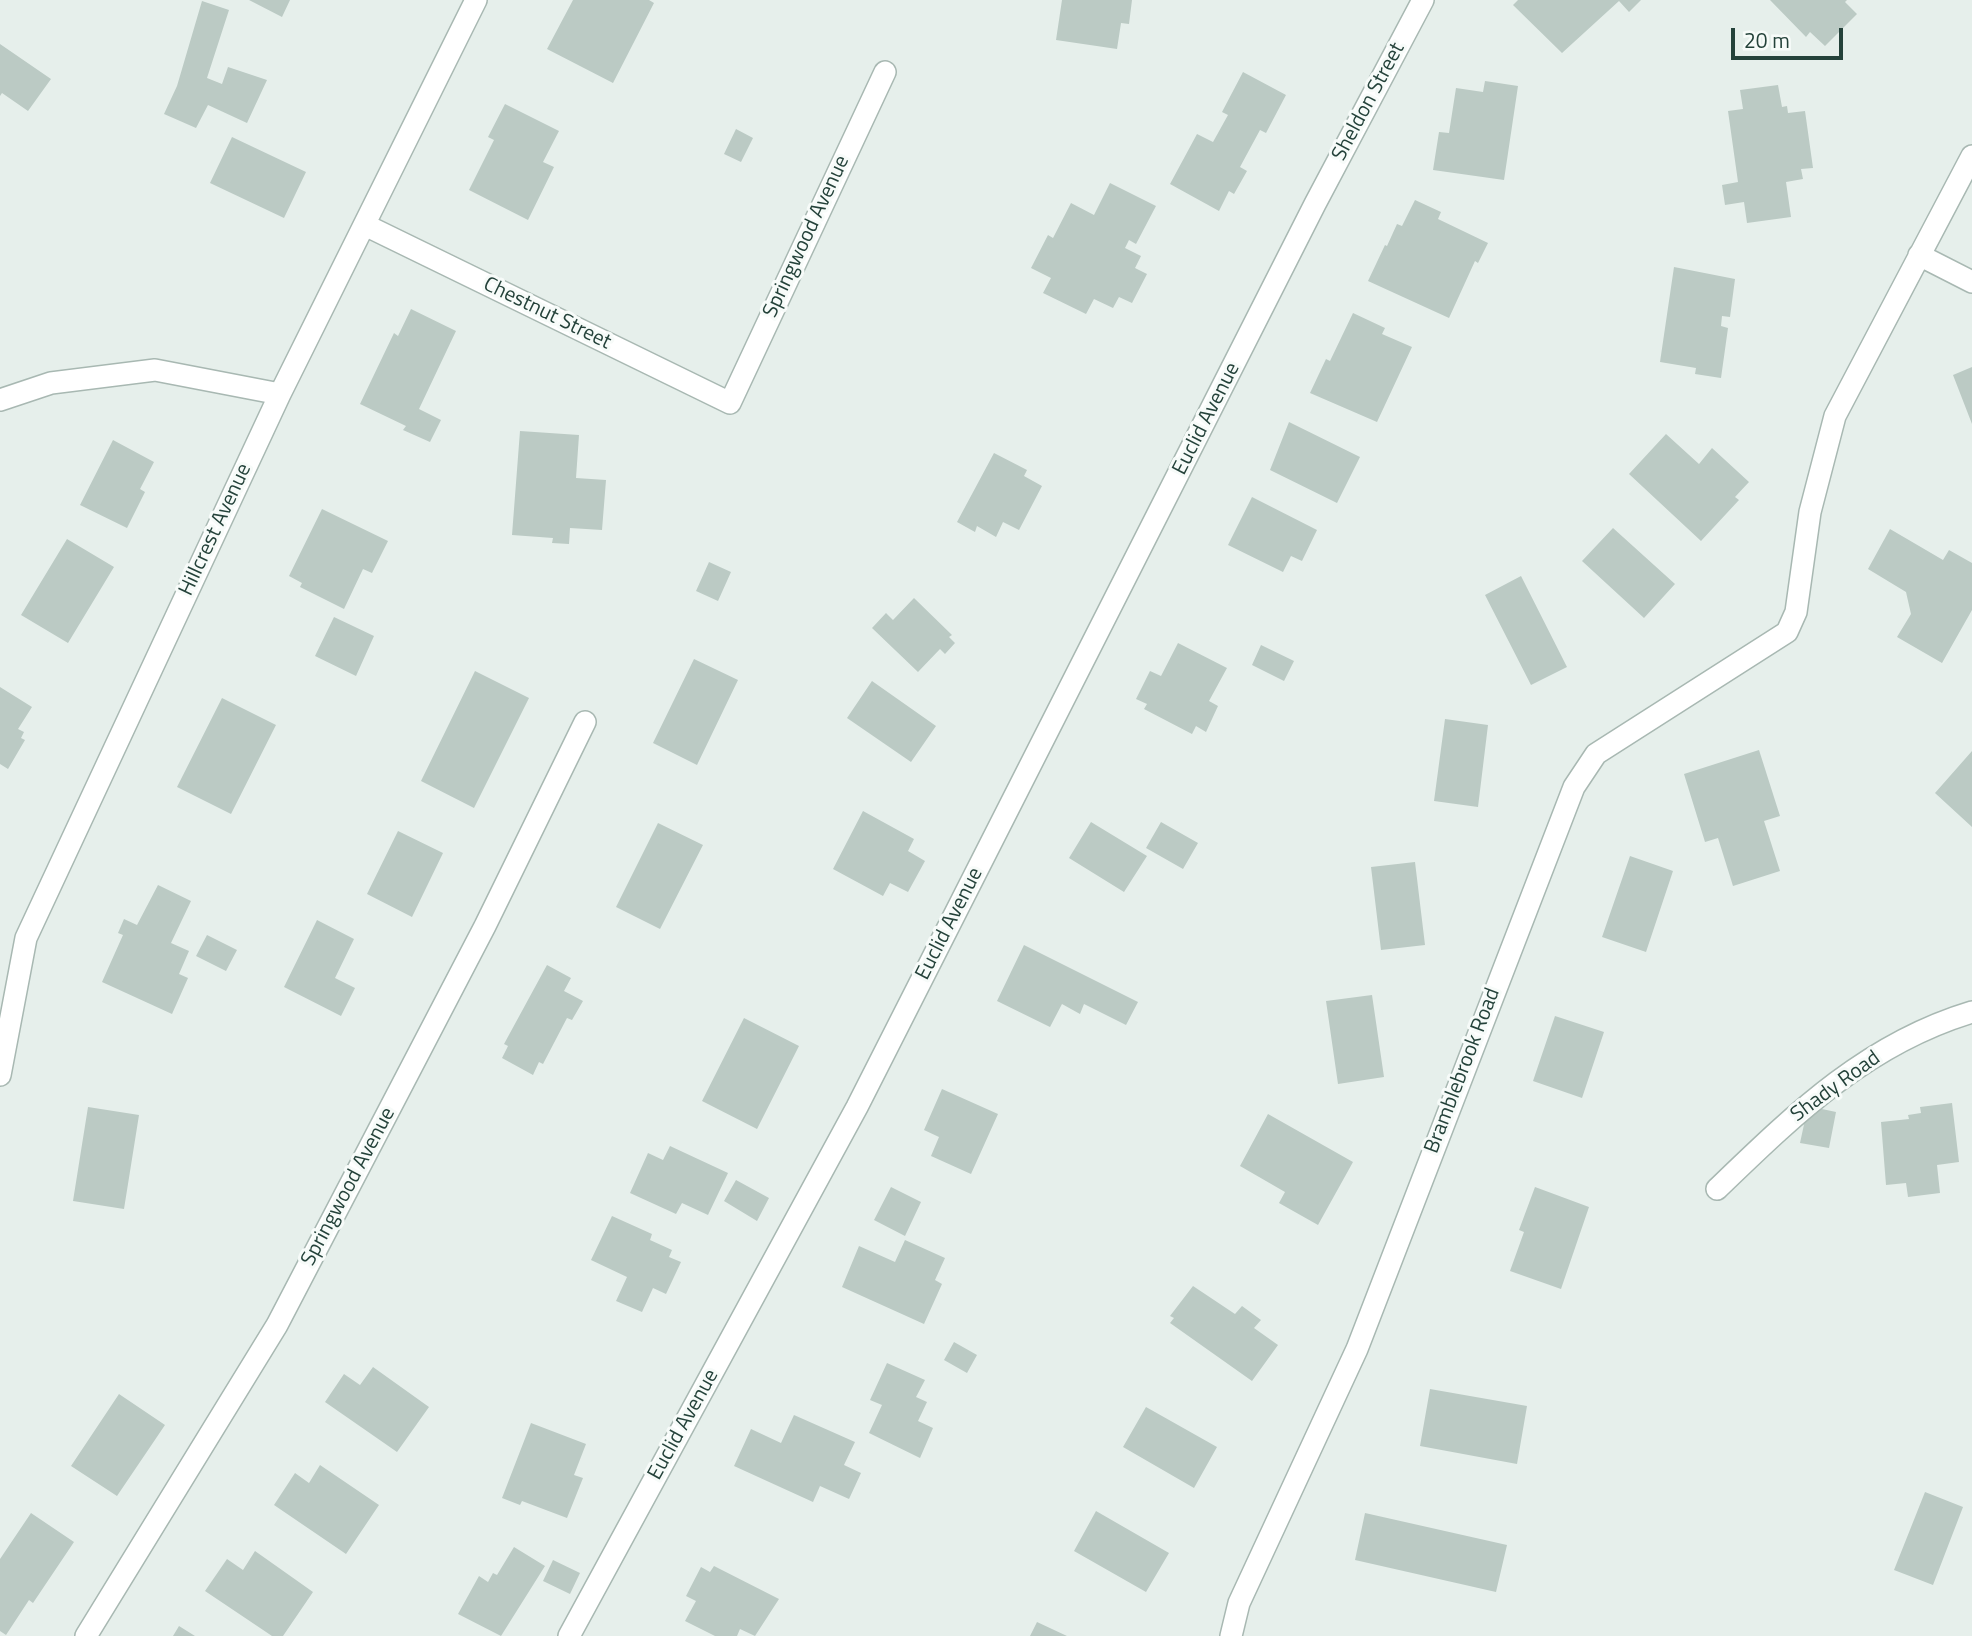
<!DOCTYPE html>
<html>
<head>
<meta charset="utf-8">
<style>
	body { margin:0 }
	#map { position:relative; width:1972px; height:1636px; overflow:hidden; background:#e6efeb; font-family:"Titillium Web",sans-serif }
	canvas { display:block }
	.scale { position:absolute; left:1731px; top:28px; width:112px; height:32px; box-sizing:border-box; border:4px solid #24423a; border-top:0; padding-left:9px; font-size:21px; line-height:24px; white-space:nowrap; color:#24423a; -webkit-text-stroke:5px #f7fbf9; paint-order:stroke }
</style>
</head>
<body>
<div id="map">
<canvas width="1972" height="1636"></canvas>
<div class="scale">20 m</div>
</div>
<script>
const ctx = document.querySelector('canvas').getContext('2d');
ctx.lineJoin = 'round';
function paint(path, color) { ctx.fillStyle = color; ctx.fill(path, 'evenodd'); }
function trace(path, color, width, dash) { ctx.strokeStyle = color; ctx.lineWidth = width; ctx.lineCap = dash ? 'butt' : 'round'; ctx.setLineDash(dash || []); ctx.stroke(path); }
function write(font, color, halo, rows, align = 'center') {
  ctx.font = font + ' "Titillium Web",sans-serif'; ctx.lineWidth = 6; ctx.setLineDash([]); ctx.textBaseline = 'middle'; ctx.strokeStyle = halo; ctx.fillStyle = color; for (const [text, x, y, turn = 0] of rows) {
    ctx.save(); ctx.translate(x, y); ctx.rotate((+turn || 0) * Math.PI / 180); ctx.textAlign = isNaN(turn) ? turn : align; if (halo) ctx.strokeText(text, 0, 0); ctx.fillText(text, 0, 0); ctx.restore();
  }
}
const building = new Path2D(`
	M249,0h41l-8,17z
	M573,0h76l5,3 -41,80 -66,-34z
	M1062,0h70l-3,24 -8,-1 -4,26 -61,-9z
	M1518,0h123l-12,12 -10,-11 -57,52 -49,-48z
	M1770,0h77l-2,2 12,12 -32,32 -15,-14 -4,5z
	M202,1l27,9 -22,68 15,6 6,-17 39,13 -20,43 -39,-18 -12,23 -32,-14 13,-28z
	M0,44l51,35 -23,32 -26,-18 -2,3z
	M1243,72l43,23 -20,38 -6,-3 -20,37 7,4 -13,23 -5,-3 -10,20 -49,-27 27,-50 16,8 15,-27 -6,-3z
	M1485,81l33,5 -14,94 -71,-10 6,-38 10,1 7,-45 27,4z
	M1778,85l4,22 5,-1 1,7 17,-2 8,57 -12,1 2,10 -17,3 5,35 -44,6 -3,-21 -19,3 -3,-20 16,-3 -10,-71 15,-2 -3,-19z
	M505,104l54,27 -16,31 11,5 -26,53 -59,-30 25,-50 -6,-3z
	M736,129l17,9 -12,24 -17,-8z
	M232,137l74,35 -22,46 -74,-35z
	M1110,183l46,23 -20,38 -7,-4 -4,8 16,8 -6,12 12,6 -15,29 -13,-6 -6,11 -19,-9 -8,15 -43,-21 8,-15 -20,-10 17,-33 5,3 18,-35 23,12z
	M1415,200l26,12 -3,7 50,24 -10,20 -3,-2 -26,57 -81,-37 17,-36 2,1 10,-22 5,2z
	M1674,267l61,12 -5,38 -8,-1 -1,10 7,2 -7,50 -26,-4 1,-6 -36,-6z
	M411,309l45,22 -37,78 22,11 -11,22 -27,-12 3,-4 -46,-22 34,-71 4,3z
	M1353,313l32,15 -3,6 30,13 -35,75 -67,-29 16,-34 4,2z
	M1972,367v57l-19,-49z
	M1289,422l71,35 -23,46 -67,-33z
	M520,431l59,4 -3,43 30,2 -4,50 -32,-2 -1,16 -17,-1 1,-5 -41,-3z
	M1666,434l33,30 13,-16 37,34 -14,15 4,3 -38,41 -72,-67z
	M113,440l41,22 -14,27 5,3 -18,36 -47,-23z
	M994,453l33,17 -3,6 18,10 -23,44 -16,-8 -7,15 -19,-11 -2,6 -18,-10z
	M1252,497l65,33 -15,31 -11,-5 -8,16 -55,-27z
	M322,509l66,32 -16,32 -9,-4 -19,40 -44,-22 2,-4 -13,-7z
	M1613,528l62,56 -31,34 -62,-57z
	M1890,529l53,31 6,-10 23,13v47l-30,53 -45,-26 14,-23 -5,-22 -38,-23z
	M67,539l47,28 -46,76 -47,-28z
	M709,562l22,10 -13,29 -22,-10z
	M1521,576l46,91 -36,18 -46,-90z
	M914,598l38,37 -3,2 6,6 -10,11 -5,-5 -22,23 -46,-44 14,-15 7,7z
	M334,617l40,19 -18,40 -41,-20z
	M1178,643l49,25 -18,33 9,5 -12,26 -10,-6 -4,8 -48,-25 3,-5 -11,-5 14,-28 11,5z
	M1261,645l33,16 -10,20 -32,-16z
	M694,659l44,21 -41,85 -44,-22z
	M475,671l54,27 -55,110 -53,-27z
	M872,681l64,45 -25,36 -64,-44z
	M0,687l32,20 -14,22 6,3 -3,6 4,2 -17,29 -8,-5z
	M222,698l54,27 -45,89 -54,-27z
	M1445,719l43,6 -10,82 -44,-6z
	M1759,750l21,66 -16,5 16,50 -47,15 -15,-48 -13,4 -21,-68z
	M1972,751v76l-37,-34z
	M863,811l51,28 -6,12 17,10 -17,31 -18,-9 -7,13 -50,-27z
	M1091,822l56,34 -23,36 -55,-34z
	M1161,822l37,21 -15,26 -37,-21z
	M658,823l45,22 -43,84 -44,-22z
	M398,831l45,22 -31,64 -45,-23z
	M1630,856l43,15 -27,81 -44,-15z
	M1415,862l10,83 -44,5 -10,-83z
	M158,885l33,16 -20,42 18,8 -10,23 9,4 -16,36 -70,-32 21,-47 -5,-2 6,-14 13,6z
	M317,920l37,19 -19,39 20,10 -14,28 -57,-29z
	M207,935l30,15 -11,21 -30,-15z
	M1024,945l114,57 -12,23 -42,-21 -4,10 -18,-10 -12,23 -53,-26z
	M547,965l24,13 -7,13 19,10 -11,19 -5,-2 -24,46 -4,-2 -6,13 -31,-17 6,-12 -4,-2z
	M1372,995l12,82 -46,7 -12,-83z
	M1555,1016l49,16 -22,66 -49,-17z
	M744,1018l55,28 -42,83 -55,-28z
	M942,1089l56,25 -27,60 -40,-18 8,-19 -15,-7z
	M1952,1103l7,59 -22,3 3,28 -32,4 -2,-14 -20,2 -5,-63 28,-3 -1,-4 13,-2 -1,-6z
	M1808,1106l28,6 -7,36 -29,-5z
	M88,1107l51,8 -15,94 -51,-8z
	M1268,1114l85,48 -35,63 -39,-22 6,-11 -45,-26z
	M670,1146l58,27 -20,42 -26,-12 -6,11 -46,-21 18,-40 15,7z
	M736,1180l33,18 -12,23 -33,-20z
	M891,1187l30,15 -16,34 -31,-16z
	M1535,1187l54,20 -28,82 -51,-18 14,-39 -5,-2z
	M612,1216l40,18 -2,6 22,10 -3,7 12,5 -15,32 -13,-6 -11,24 -26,-11 11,-24 -36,-17z
	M905,1240l40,18 -10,22 7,4 -18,40 -82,-37 17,-41 36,16z
	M1193,1286l42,28 7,-8 19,14 -7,8 24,17 -26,36 -82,-58 4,-5 -4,-2z
	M954,1342l23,13 -10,18 -23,-13z
	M887,1363l38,17 -9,17 11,5 -9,19 15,7 -13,30 -51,-25 13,-28 -12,-5z
	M373,1367l56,40 -32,45 -72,-50 19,-28 16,11z
	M1430,1389l97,17 -10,58 -97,-18z
	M119,1394l46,31 -48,71 -46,-30z
	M1146,1407l71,40 -23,41 -71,-41z
	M794,1415l61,27 -11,23 17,8 -12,26 -29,-13 -7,16 -79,-36 17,-37 30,14z
	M531,1423l55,21 -12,31 9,3 -16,40 -45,-17 -2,4 -18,-7z
	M320,1465l59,40 -33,49 -72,-49 21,-32 14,10z
	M1925,1492l38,15 -30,78 -39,-15z
	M1096,1511l73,42 -23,39 -72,-41z
	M31,1513l43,29 -41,61 -4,-3 -23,35 -6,-4v-72z
	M1365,1513l142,32 -11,47 -141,-32z
	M514,1547l31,19 -44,70 -43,-22 21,-38 9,6 5,-9 4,2z
	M255,1551l58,41 -30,44h-11l-67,-45 22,-32 16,11z
	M553,1560l27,13 -10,21 -27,-13z
	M714,1566l65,33 -24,37 -15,-7 -3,7h-22l-30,-15 11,-20 -10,-5 15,-29 9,5z
	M1037,1622l30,14h-37z
	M179,1626l16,10h-22z`);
const minor = new Path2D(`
	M365,225l365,178 155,-331
	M1919,255l53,27
	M0,400l51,-17 104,-13 125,24
	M0,1075l26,-137 254,-544 196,-394
	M1717,1189c78,-75 149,-145 255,-177
	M86,1636l191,-311 208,-399 100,-204
	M569,1636l288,-529 458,-903 108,-204
	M1231,1636l8,-33 118,-254 217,-562 22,-33 191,-122 9,-20 14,-100 25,-96 137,-260`);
const streetNames = [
	["Sheldon Street",1369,102,-62],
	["Springwood Avenue",807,237,-65],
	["Chestnut Street",547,314,26],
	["Euclid Avenue",1207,419,-63],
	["Hillcrest Avenue",216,530,-65],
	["Euclid Avenue",950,924,-63],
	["Bramblebrook Road",1463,1071,-69],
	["Shady Road",1836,1087,-36],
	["Springwood Avenue",349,1187,-62],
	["Euclid Avenue",684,1425,-61]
];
paint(building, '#bbcac4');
trace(minor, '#a8b8b2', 24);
trace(minor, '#fff', 21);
write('21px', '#24423a', '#f7fbf9', streetNames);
</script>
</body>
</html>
